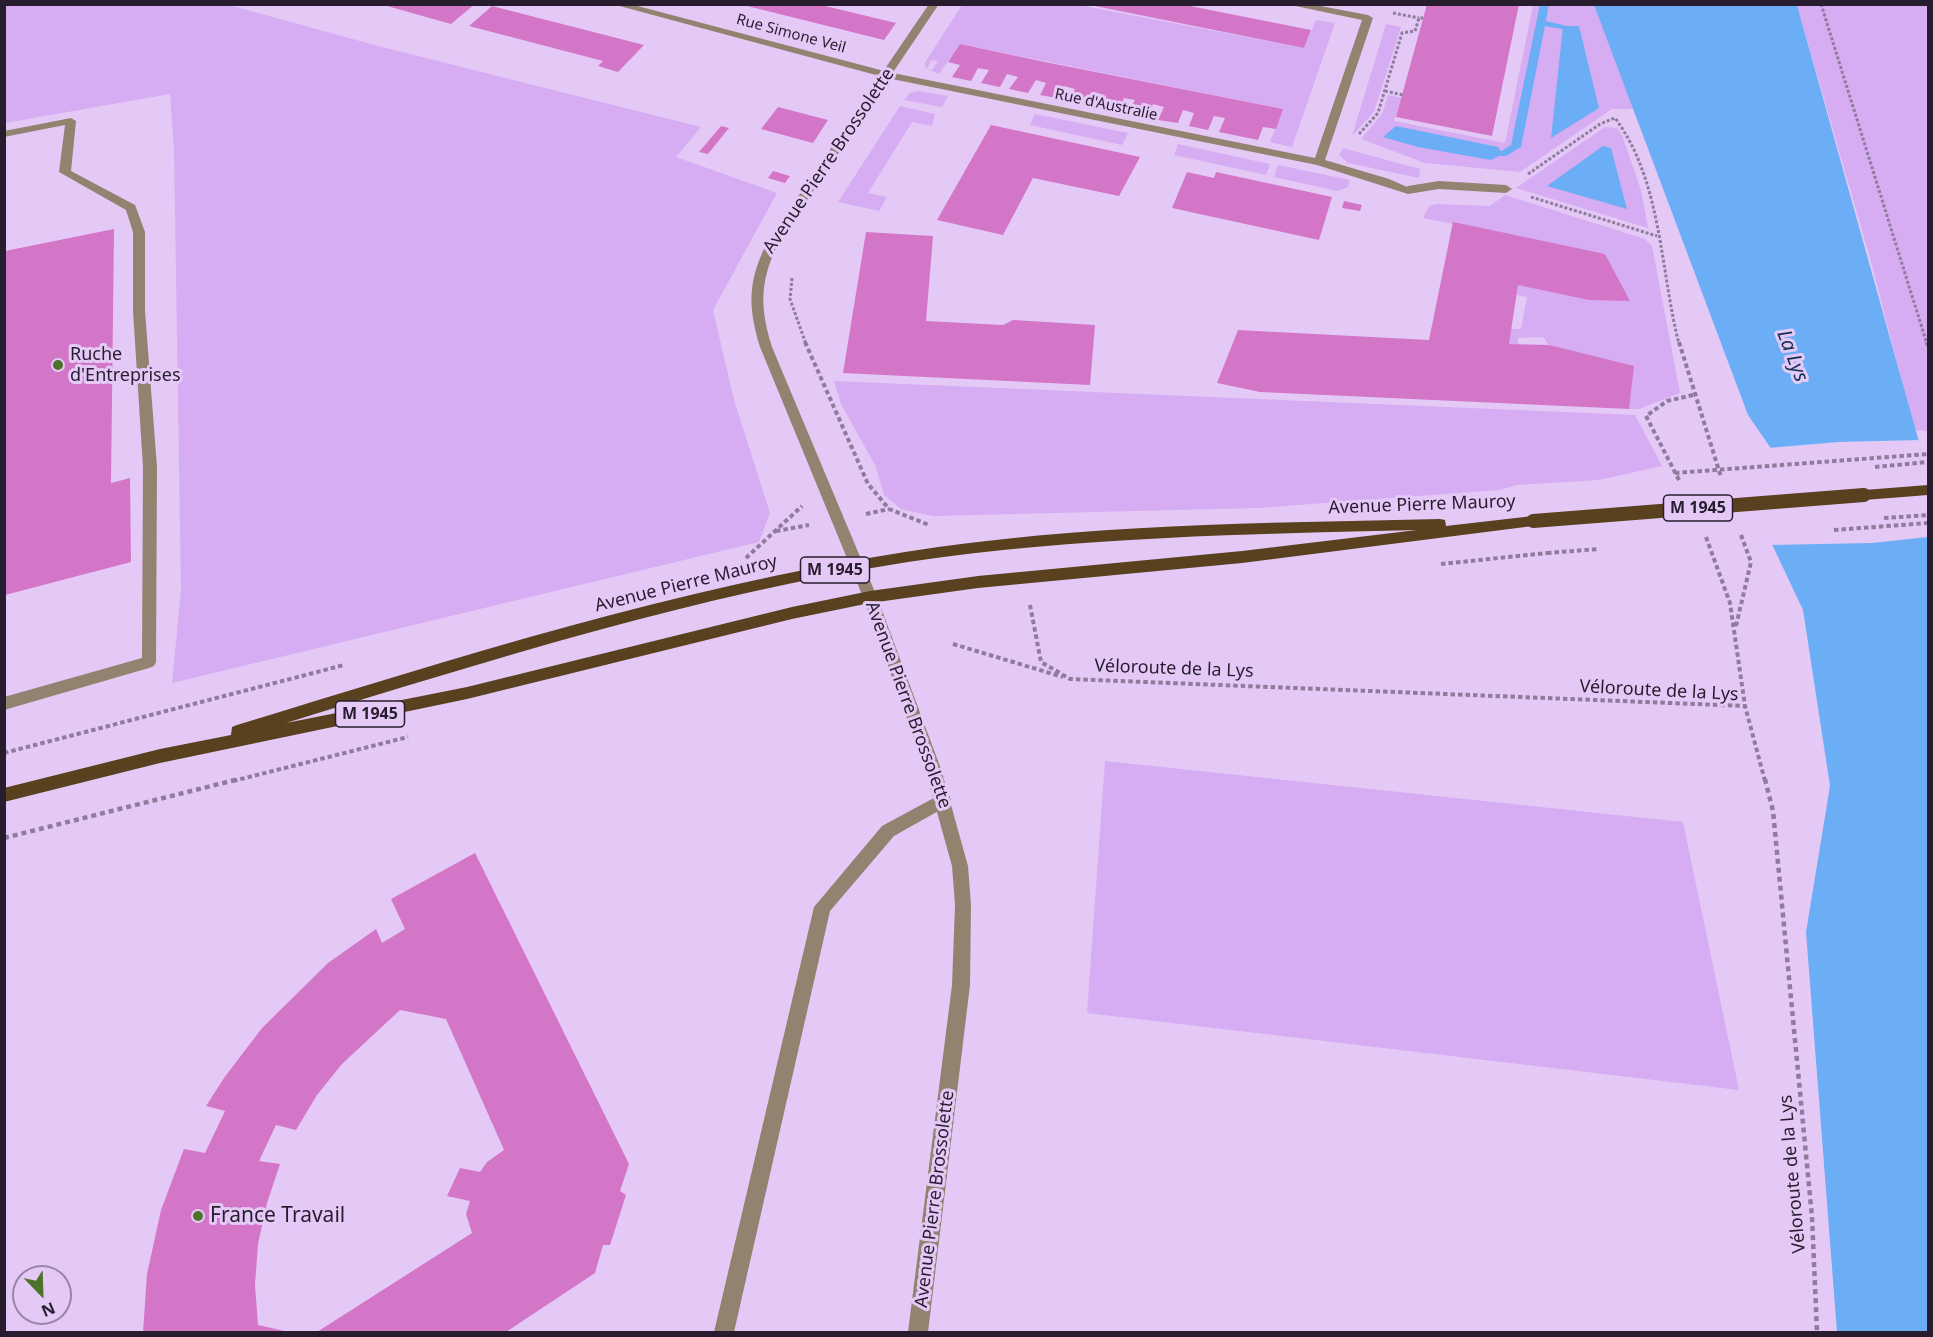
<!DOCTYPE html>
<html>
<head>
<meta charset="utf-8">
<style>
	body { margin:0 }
	#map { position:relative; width:1933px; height:1337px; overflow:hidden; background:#e4c9f7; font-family:"Noto Sans",sans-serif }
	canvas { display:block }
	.frame { position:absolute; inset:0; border:6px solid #271d2e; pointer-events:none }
	.north { position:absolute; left:12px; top:1265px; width:60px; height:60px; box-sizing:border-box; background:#e4c9f7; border:2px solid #9884a7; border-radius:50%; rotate:157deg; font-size:16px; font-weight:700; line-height:24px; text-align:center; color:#271d2e }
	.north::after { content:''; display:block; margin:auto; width:21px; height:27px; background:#4f722b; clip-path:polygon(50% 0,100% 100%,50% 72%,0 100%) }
</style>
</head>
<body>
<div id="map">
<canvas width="1933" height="1337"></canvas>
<div class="frame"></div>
<div class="north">N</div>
</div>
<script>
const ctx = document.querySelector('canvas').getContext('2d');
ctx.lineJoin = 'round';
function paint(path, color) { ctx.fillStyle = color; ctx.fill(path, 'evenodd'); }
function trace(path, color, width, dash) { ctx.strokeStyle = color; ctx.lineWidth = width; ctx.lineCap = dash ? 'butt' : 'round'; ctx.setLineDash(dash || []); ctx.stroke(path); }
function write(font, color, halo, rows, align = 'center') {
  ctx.font = font + ' "Noto Sans",sans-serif'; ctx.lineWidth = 6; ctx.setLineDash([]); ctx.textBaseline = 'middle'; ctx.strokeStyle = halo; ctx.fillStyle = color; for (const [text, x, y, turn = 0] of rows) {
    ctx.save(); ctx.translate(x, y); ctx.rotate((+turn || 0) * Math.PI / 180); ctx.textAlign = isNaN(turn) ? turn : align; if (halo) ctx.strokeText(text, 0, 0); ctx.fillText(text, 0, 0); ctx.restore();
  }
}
const green = new Path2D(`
	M229,5l149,41 323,81 -25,30 101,36 -64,117 21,90 36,113 -11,29 -587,141 9,-92 -7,-442 -4,-55 -165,29v-118z
	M962,5h117l225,43 12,-28 19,3 -43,124 -22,-5 13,-33 -323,-65 -21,30 -11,-5 4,1 6,-9 -7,-1 -4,9 -3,-5z
	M1533,5h61l40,104h-22l-92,63 -95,-9 -64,-24 21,-25 6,-19 14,3 -8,23 111,22z
	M1797,5h131v426l-13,-1 -45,-172z
	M1386,24l15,3 -27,85 -22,24z
	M919,91l29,5 -6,11 -38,-7 6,-7z
	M900,106l35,8 -3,12 -20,-4 -44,71 19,4 -8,14 -41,-9z
	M1035,114l93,19 -6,12 -92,-20z
	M1605,127l12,1 5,7 19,55 7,38 -132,-40z
	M1178,144l92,20 -4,11 -92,-20z
	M1343,148l77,21 -1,9 -71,-15 -9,-8z
	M1278,165l72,15 -2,7 -11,4 -63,-14z
	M1505,195l140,44 7,7 28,147 -41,16h-10l-80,-64 -6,-8 -25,1v6h-9l2,-15h10l6,-32 -10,-2 1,-10 87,-31 -182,-36 6,-12 7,-2 54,2z
	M834,381l801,34 27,51 -63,14 -82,5 -18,5 -241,18 -325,8 -32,-7 -17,-14 -8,-28 -35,-63z
	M1105,761l578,61 56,268 -652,-77z`);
const water = new Path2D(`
	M1594,5h203l131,469v858h-91l-31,-400 24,-146 -27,-176 -51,-108 44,-17 -48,-70z
	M1563,26h16l20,82 -48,30z
	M1396,126l102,21 5,7 -12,6 -73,-13 -35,-10z
	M1603,146l8,2 16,61 -80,-23z`);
const pier = new Path2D(`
	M1921,440l7,24v73l-56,6 -103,2 -20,-42 -2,-12 44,-8 -23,-35 70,-6z`);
const stream = new Path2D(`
	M1540,4h9l-3,17 21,5 -4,3 -18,-3 -24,121 -15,9h-6v-4l11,-7z`);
const building = new Path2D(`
	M380,4h95l-24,20z
	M739,4h78l79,19 -12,17z
	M1085,4h95l131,26 -7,18z
	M1427,4h92l-27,132 -96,-19z
	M492,6l152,39 -26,27 -20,-6 5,-5 -134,-35z
	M960,44l85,18 238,47 -7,20 -13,-2 -5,13 -39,-8 6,-14 -11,-2 -6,14 -19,-4 5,-13 -11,-3 -5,13 -20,-3 6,-13 -11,-3 -5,13 -21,-3 8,-14 -11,-2 -6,14 -20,-4 6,-13 -10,-3 -7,13 -19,-4 7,-12 -11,-3 -7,12 -17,-3 6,-12 -10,-3 -8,13 -19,-4 9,-12 -11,-3 -7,13 -19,-4 8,-13 -11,-2 -7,13 -19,-4 8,-12 -12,-3z
	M778,107l50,13 -15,23 -52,-14z
	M991,125l149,32 -21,39 -86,-18 -30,57 -66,-15z
	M721,126l8,2 -21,26 -9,-2z
	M773,171l17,5 -5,7 -17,-5z
	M1187,172l27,6 2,-6 116,25 -13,43 -147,-32z
	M1344,201l18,4 -2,6 -18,-3z
	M1453,222l152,32 25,47 -41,-1 -71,-15 -9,59 40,1 85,21 -5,43 -369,-17 -43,-9 21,-53 191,10z
	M114,229l-3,254 19,-5 1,84 -126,33v-344z
	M866,232l67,4 -7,85 77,4 10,-5 82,5 -5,60 -247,-12z
	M475,853l154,311 -9,27 6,4 -16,50h-7l-8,28 -89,59h-189l155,-99 -6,-19 4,-13 -23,-5 13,-28 20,4 7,-10 17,-12 -58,-131 -46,-9 -58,54 -25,31 -21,35 -20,-5 -17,36 21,3 -13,39 -9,41 -3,41 3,40 31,7h-146l4,-58 14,-64 23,-61 21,4 20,-42 -19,-5 18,-28 38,-50 66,-65 48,-34 6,14 23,-14 -14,-30z`);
const pathFar2 = new Path2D(`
	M1821,4l106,340
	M1393,13l26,5
	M1385,91l18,4
	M1359,134l19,-21 24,-80 13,-2 4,-13h4
	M1528,174l72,-50 15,-6c47,63 45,152 64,226
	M1531,197l126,39
	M792,278l-2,21 16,45`);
const pathFar1 = new Path2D(`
	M805,342l63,142 21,25 40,16
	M1679,342l42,135
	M1927,342l1,4
	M1679,480l-33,-64 21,-15 26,-6
	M866,514l23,-5
	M776,531l33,-6
	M1706,537l24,66 15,103 20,75
	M746,558l56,-52
	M1441,564l106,-11
	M1030,605l11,57 29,17 675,27
	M1736,626l15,-64 -10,-27
	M953,644l110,33
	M4,753l340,-88
	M233,781l175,-44`);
const path = new Path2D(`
	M1765,779l8,32 39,406 5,115
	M4,838l235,-59`);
const service = new Path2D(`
	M71,118l5,3 -5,50 64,34 10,27v79l12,156 -1,195 -2,4 -5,2 -145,42v-13l138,-39 1,-191 -10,-156v-79l-7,-22 -67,-38 6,-47 -61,12v-6z
	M1439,181l67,4 6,4 -6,4 -67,-4 -31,5 -6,-4 6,-4z
	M943,793l6,2 2,5 -2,5 -55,31 -64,75 -96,421h-20l100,-425 68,-81z`);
const minor = new Path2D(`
	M612,4h18l258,68 427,86 47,-138 -76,-16h24l58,11 5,3 -48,142 64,19 25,11 -6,4 -91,-29 -430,-87z`);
const tertiary = new Path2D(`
	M929,4h10l-159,236c-20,39 -21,65 -8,107l105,250 64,172 27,97 3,39 -1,80 -42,347h-20l44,-347 3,-80 -3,-39 -27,-97 -62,-172 -103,-250c-13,-43 -12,-68 9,-108z`);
const primary = new Path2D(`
	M1928,485v10l-64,5 -7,-5 7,-5z
	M1533,516l7,5 -7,5 -291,37 -264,25 -108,15 -78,16 -325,80 -307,64 -156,39v-14l156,-39 71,-14 1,-8 5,-2c219,-67 441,-138 668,-173 177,-28 356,-29 535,-33l5,1 1,6zM1417,530l-175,21 -264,25 -108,15 -78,16 -325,80 -181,36c202,-62 413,-129 622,-161 169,-25 339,-28 509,-32z`);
const pathBridge = new Path2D(`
	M1875,467l53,-5
	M1675,473l253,-19
	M1884,518l44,-3
	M1834,530l94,-7
	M1547,553l52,-4`);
const primaryBridge = new Path2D(`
	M1533,521l331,-26`);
const markers = [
	[58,365,6,"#4f722b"],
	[198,1216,6,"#4f722b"]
];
const farStreetnames = [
	["Rue Simone Veil",791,34,15],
	["Rue d'Australie",1106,105,12]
];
const shields = [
	[1698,508,69],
	[835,570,69],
	[370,714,69]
];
const shieldNames = [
	["M 1945",1698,508],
	["M 1945",835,570],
	["M 1945",370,714]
];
const streetNames = [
	["Avenue Pierre Brossolette",829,161,-56],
	["Avenue Pierre Mauroy",1422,505,-2],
	["Avenue Pierre Mauroy",686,584,-14],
	["Véloroute de la Lys",1174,669,2],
	["Véloroute de la Lys",1659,691,3],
	["Avenue Pierre Brossolette",908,705,70],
	["Véloroute de la Lys",1793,1174,-95],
	["Avenue Pierre Brossolette",935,1199,-83]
];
const poiNames = [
	["Ruche",70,355],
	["d'Entreprises",70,376]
];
const waterNames = [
	["La Lys",1792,356,69]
];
const nearPoinames = [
	["France Travail",210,1216]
];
paint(green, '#d6acf2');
paint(water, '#6caef5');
paint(pier, '#e4c9f7');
paint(stream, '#6caef5');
paint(building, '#d376c8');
trace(pathFar2, '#8f7c9d', 3, [3, 2]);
trace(pathFar1, '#8f7c9d', 4, [4.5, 3]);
trace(path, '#8f7c9d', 4.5, [5, 4]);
paint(service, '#928371');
paint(minor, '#928371');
paint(tertiary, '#928371');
paint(primary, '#59401f');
trace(pathBridge, '#8f7c9d', 4, [4.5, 3]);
trace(primaryBridge, '#59401f', 14);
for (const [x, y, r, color] of markers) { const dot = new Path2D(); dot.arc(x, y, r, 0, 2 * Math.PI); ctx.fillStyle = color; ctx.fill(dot); trace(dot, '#e4c9f7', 2); }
write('15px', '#271d2e', '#e4c9f7', farStreetnames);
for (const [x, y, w] of shields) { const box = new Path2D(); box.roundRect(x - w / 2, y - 13, w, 26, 4.5); ctx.fillStyle = '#e4c9f7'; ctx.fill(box); trace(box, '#271d2e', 1.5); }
write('bold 16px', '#271d2e', null, shieldNames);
write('18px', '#271d2e', '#e4c9f7', streetNames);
write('18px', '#271d2e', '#e4c9f7', poiNames, 'left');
write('italic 20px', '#103355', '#e4c9f7', waterNames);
write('21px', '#271d2e', '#e4c9f7', nearPoinames, 'left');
</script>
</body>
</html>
